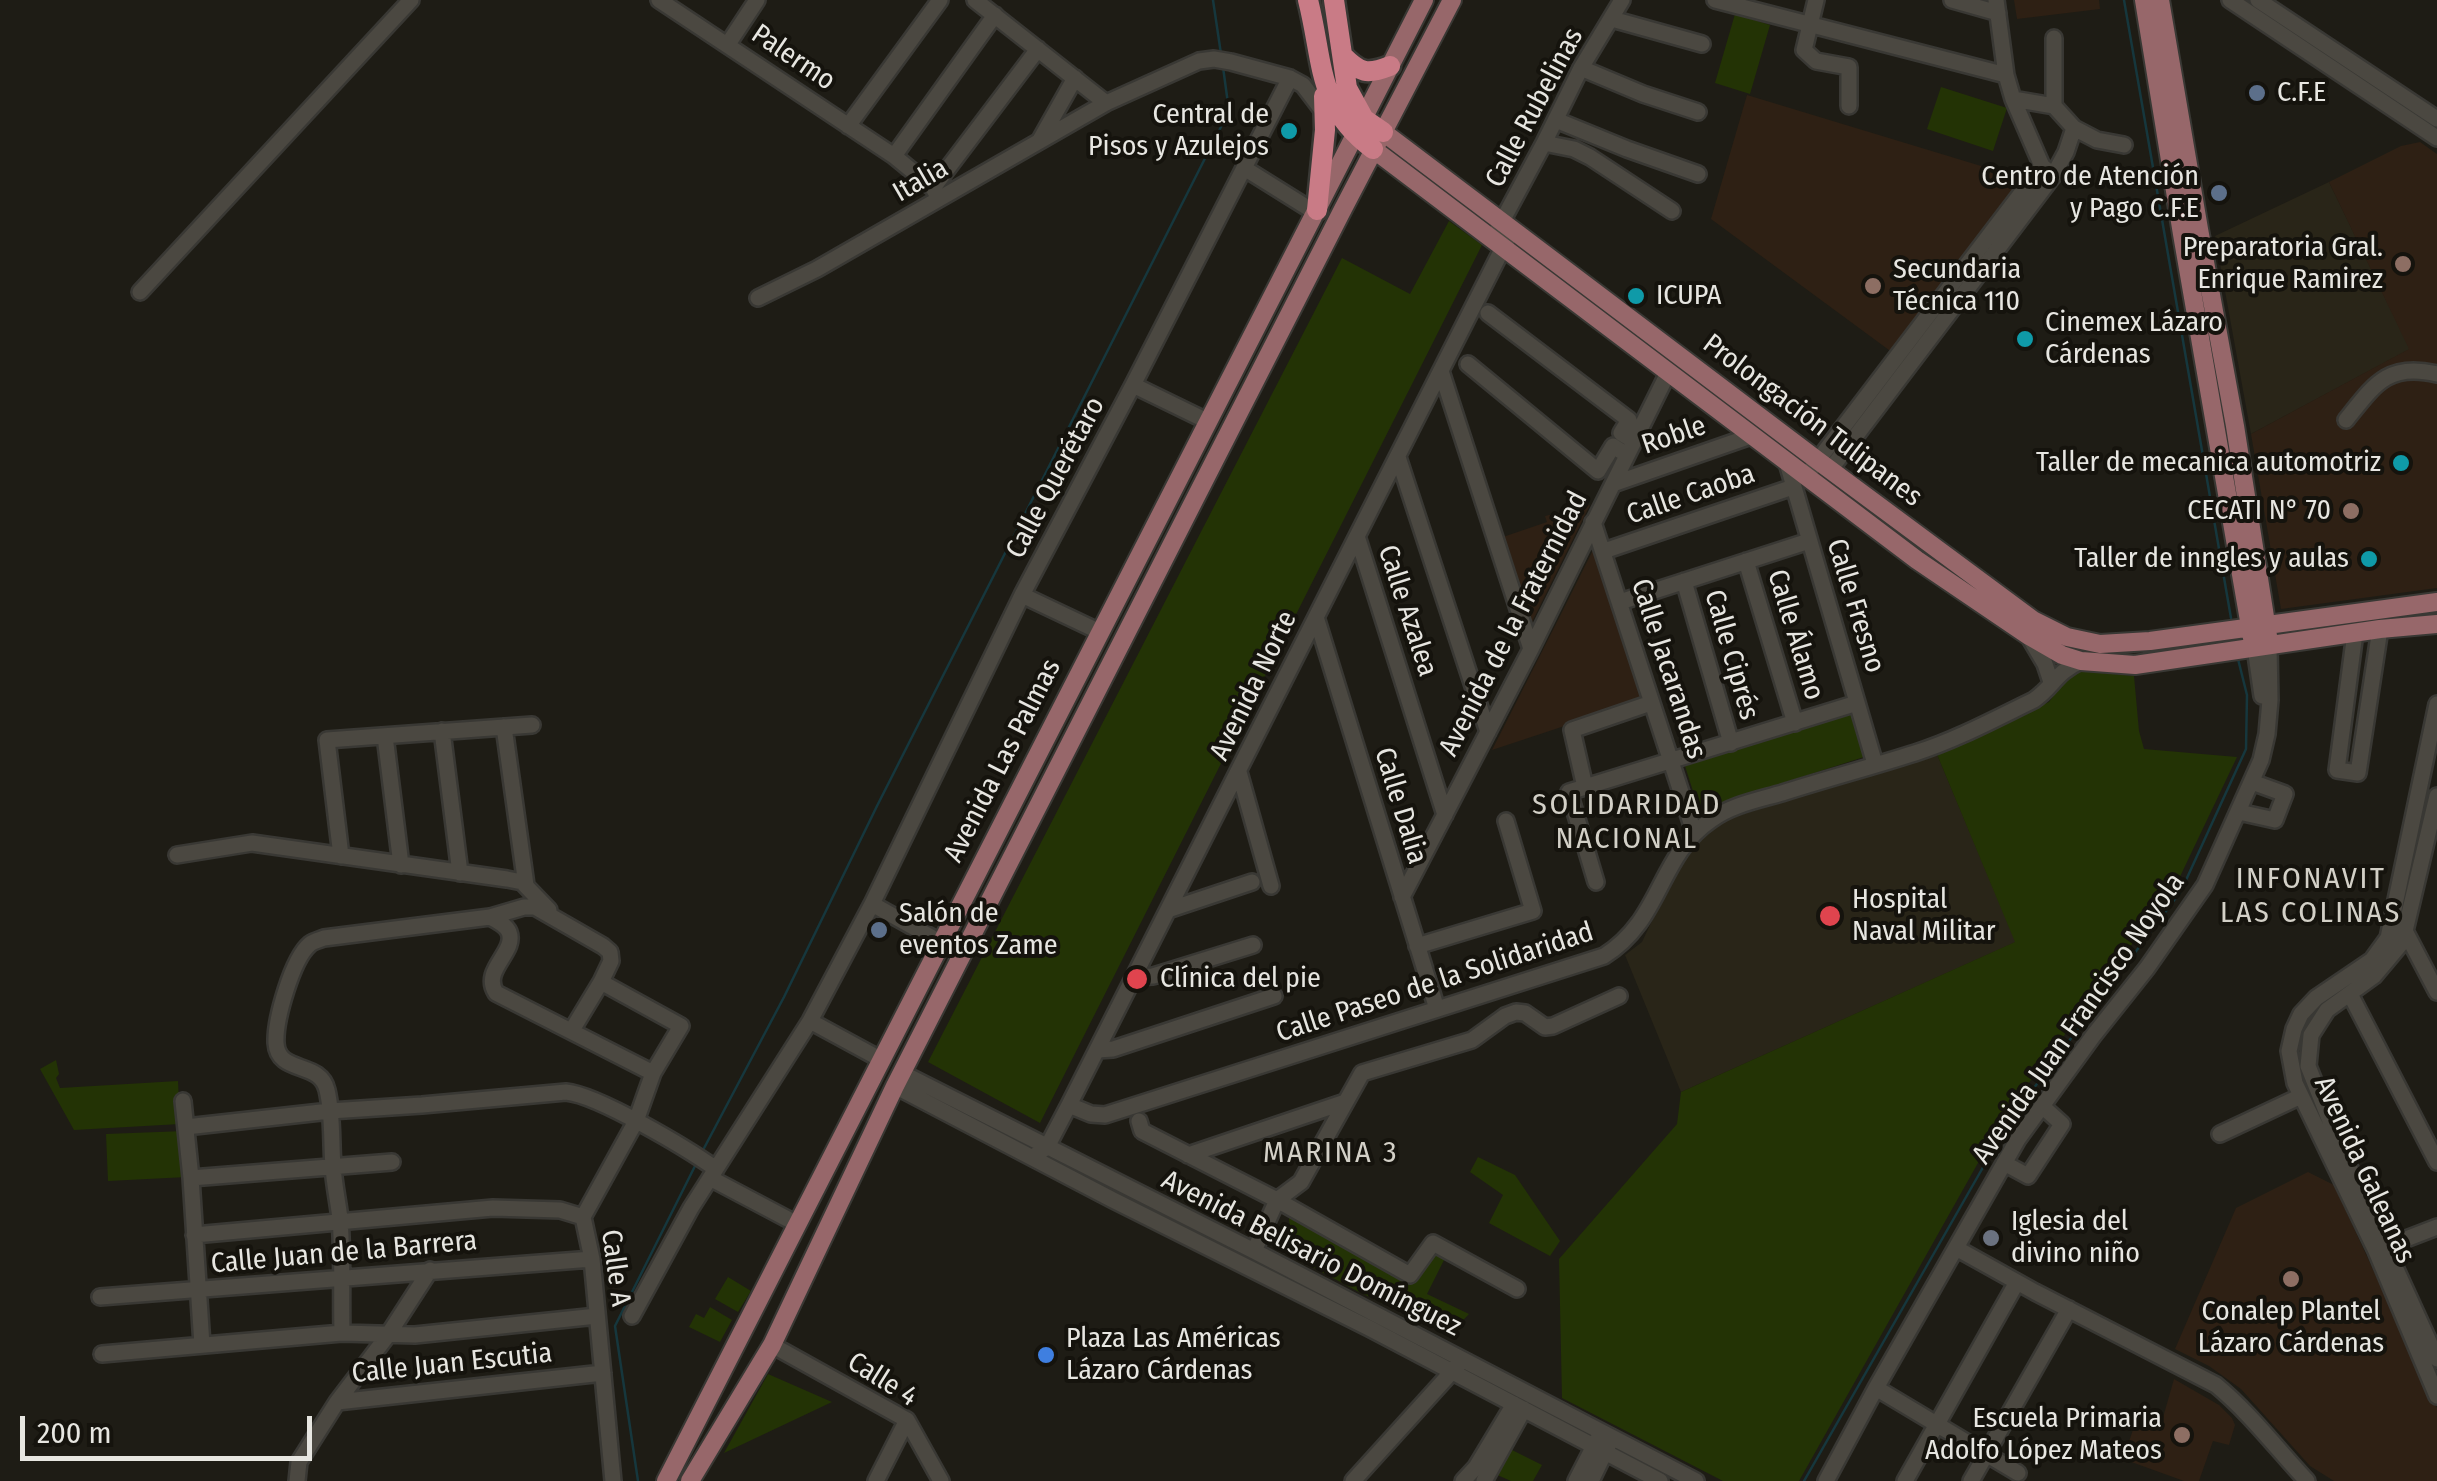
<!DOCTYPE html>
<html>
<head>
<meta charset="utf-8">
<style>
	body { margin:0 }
	#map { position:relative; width:2437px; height:1481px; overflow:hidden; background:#1e1c15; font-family:"Fira Sans Condensed",sans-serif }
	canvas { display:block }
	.scale { position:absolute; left:20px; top:1416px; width:292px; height:45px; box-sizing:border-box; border:5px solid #e7e6e1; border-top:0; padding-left:12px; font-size:30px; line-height:35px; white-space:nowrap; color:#e7e6e1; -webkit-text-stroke:8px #15130d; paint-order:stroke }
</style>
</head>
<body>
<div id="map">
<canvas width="2437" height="1481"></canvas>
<div class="scale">200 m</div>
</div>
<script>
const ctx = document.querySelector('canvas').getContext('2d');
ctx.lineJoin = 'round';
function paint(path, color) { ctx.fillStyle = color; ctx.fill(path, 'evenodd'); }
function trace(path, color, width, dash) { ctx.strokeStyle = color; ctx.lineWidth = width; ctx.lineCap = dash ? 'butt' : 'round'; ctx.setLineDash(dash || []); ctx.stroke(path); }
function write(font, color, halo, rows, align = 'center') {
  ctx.font = font + ' "Fira Sans Condensed",sans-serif'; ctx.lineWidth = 8; ctx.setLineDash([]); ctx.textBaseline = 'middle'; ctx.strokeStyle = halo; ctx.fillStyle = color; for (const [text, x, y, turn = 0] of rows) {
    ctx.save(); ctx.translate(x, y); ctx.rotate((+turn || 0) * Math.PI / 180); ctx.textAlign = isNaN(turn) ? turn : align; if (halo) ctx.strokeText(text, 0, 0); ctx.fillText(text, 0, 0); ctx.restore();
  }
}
const built = new Path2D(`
	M2329,182l81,167 -159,85 -36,-198z
	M1936,752l80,190 -335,150 -56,-137 17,-13 41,-87 33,-32z`);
const education = new Path2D(`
	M2014,0h85l1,9 -83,10z
	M1747,95l277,84 -131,174 -182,-134z
	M2420,142l17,12v434l-156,21 -30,-175 158,-85 -80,-167 72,-36z
	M1590,505l-58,117 -6,-1 -26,-83 47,-16 -2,-6z
	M1596,544l50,155 -154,51 67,-132z
	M2308,1172l26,13 103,223v73h-103l-24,-15 -69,-77 -32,-23 -34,-17 61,-141z
	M2174,1379l45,26 13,13 3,7 -6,20 -16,-4 -14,40h-15l-61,-22 13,-38 24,7z`);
const green = new Path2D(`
	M1735,14l35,11 -20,69 -35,-11z
	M1941,87l66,21 -14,43 -66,-22z
	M1449,221l33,24 -442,878 -112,-61 414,-804 68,36z
	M2072,670l62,6 5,55 5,18 93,8 -61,128 -171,230 -206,366h-76l-161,-83 -3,-139 118,-135 4,-32 334,-150 -79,-190 113,-50z
	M1853,712l14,44 -168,54 -14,-44z
	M56,1060l3,14 -3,4 4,10 118,-7 2,43 -106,6 -34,-61z
	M185,1131l2,46 -79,4 -2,-47z
	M1478,1157l37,18 45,66 -10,15 -61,-33 14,-28 -33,-23z
	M1288,1212l121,68 25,-27 11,5 -18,36 42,20 -20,21 -92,-44 -63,-34z
	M728,1277l23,14 -13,21 -23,-13z
	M710,1307l22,13 -12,22 -31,-15 7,-13 8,4z
	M768,1374l64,28 -108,51z
	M1510,1449l32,16 -9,16h-22l-16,-7z`);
const stream = new Path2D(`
	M1213,0l8,54
	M2124,0l107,618
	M702,1152l82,-155 93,-191 352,-695 -6,-44
	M638,1481l-23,-155 81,-162
	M1804,1481l206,-361 171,-229 65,-142 1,-54 -9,-36`);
const minor = new Path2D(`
	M659,0l235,156 39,32 6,11
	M975,0l131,103
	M1715,0l291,75
	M1816,0l-12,50 12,11 33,6v39
	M1952,0l46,13
	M1996,0l10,75 7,24 29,67 8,7
	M2230,0l207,138
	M2258,0l179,119
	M1612,19l90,25
	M728,44l29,-44
	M1581,68l62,26 55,18
	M2013,99l41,7
	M2054,106v-68
	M1556,120l71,29 71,25
	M848,126l92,-126
	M2074,128l23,12 27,5
	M1040,140l35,-62
	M1544,143l30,6 16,8 82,54
	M894,156l101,-141
	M1244,168l72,45
	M933,188l105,-139
	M1492,240l52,-97 37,-75 41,-68
	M140,292l271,-292
	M758,298l59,-29 289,-166 93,-42 15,-2 17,3 59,16 13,7 22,29
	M1488,313l141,107 -8,13 13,8
	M1468,364l130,107 15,-25 14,9
	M1441,371l90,278
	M1133,385l76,37
	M2346,420c28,-35 42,-58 91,-46
	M1398,457l90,275
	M1787,463l88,301
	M1830,470l223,-294 13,-24 8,-24 -20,-22
	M1806,476l236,-310
	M1613,484l138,-48
	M1593,522l101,310
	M1357,536l88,279
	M1604,551l189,-64
	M1746,561l49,162
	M1684,581l47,162
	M1022,595l78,37
	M1620,602l189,-61
	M1316,617l121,392
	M2355,633l-18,137 21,3 22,-144
	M2029,637l16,27 6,18
	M2255,648l7,48
	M2437,704l-49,234 -16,22 -56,38 -15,16 -7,15 -5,22 6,32 81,168 61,145
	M504,727l22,158
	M442,731l18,142
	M385,736l16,129
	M1239,772l32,114
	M1585,787l-13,-57 79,-27
	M2437,796l-32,135 -5,14 -26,31 -47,34 -16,25 -3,31 34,85 95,208
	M2239,812l36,8 10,-26 -33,-12
	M177,855l75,-12 255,36 15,3 27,28
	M341,856l-14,-116 205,-15
	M1596,882l-27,-90 288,-89
	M1402,897l129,-248 137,-276
	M1168,910l84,-28
	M490,917c6,3 16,8 19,15 8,20 -28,38 -13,61l157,80
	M2404,929l33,63
	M940,942l-68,-38 150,-309 111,-210 157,-307
	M1417,946l116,-35 -27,-90
	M1134,977l19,-1 100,-31
	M2350,994l87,168
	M810,1021l70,38
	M572,1030l29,-48
	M1097,1050l16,-1 161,-53
	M902,1073l352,178 442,230
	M895,1086l218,114 256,128 291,153
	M183,1101l8,77 11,167
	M1069,1105l22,9 14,1 499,-159c58,-36 54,-100 107,-136 20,-15 47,-20 71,-27 44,-14 89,-26 133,-40 41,-13 80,-34 119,-53 20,-14 21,-27 47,-39
	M1139,1121l3,10 135,69 133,75 23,-32 84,46
	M186,1127l144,-16 92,-6 144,-13c32,3 122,57 150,77
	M2220,1134l81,-38
	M1188,1155l157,-53
	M1033,1157l14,-10 22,-42 443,-875
	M2004,1163l24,13 34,-52 -20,-18
	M191,1178l201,-16
	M710,1178l87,46
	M194,1235l299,-27 67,2 23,7
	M1956,1248l79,44 181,93c34,28 61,64 91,96
	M2380,1249l57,-22
	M1254,1251l23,-51 24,-18 61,-109 110,-33 33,-24 11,-4 9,1 20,14 8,-1 66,-30
	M100,1297l492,-38
	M632,1316l59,-108 119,-187 62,-117
	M342,1333c-1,-38 1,-77 -2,-114 -2,-18 -6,-35 -7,-53 -2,-25 0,-51 -6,-76 -7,-30 -49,-15 -51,-47 -1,-23 16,-84 34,-99 4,-3 9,-4 14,-6l166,-21 34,-10h11l68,39 7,6 1,9 -10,21 80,44 -28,47 -17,48 -53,96 9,42 21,222
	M772,1345l135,75 34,61
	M102,1354l240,-21 73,2 182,-19
	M1876,1388l142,85
	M337,1402l51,-67 42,-65
	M297,1481l2,-19 38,-60 266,-29
	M876,1481l31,-61
	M1353,1481l105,-116
	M1463,1481l13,-14 38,-63
	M1484,1481l40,-72
	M1576,1481l21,-41
	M1591,1481l18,-37
	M1826,1481l50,-93 142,-249 75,-103 54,-68 58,-83 56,-125 6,-26 3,-34 -1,-54
	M1905,1481l112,-199
	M1971,1481l98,-172`);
const major = new Path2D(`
	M2144,0l38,234 70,404
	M2160,0l39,229 36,197 33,210
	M1383,132l434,328 216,160 34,17 33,7 50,-3 287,-39
	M1373,149l544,411 112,76 33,19 19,6 54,4 245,-36 57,-5
	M666,1481l758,-1481
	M690,1481l82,-136 123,-259 448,-877 109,-209`);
const highway = new Path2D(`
	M1308,0c16,63 8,106 65,149
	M1334,0l13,88 17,31 19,13
	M1343,56c17,17 24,19 47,10
	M1317,210l8,-80 -1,-34`);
const markers = [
	[2257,93,10,"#5c6f8a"],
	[1289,131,10,"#0f9aa8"],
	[2219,193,10,"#5c6f8a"],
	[2403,264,10,"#8d6e63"],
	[1873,286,10,"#8d6e63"],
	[1636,296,10,"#0f9aa8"],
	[2025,339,10,"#0f9aa8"],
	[2401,463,10,"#0f9aa8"],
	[2351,511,10,"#8d6e63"],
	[2369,559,10,"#0f9aa8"],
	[1830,916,12,"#e0444e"],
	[879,930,10,"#5c6f8a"],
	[1137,979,12,"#e0444e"],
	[1991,1238,10,"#6b7280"],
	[2291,1279,10,"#8d6e63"],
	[1046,1355,10,"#3f7fe0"],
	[2182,1435,10,"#8d6e63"]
];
const streetNames = [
	["Palermo",793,58,34],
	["Calle Rubelinas",1535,108,-62],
	["Italia",921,181,-30],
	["Prolongación Tulipanes",1812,421,37],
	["Roble",1674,436,-19],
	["Calle Querétaro",1056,478,-62],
	["Calle Caoba",1691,495,-19],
	["Calle Fresno",1855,606,73],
	["Calle Azalea",1407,611,72],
	["Avenida de la Fraternidad",1514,624,-63],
	["Calle Álamo",1795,635,73],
	["Calle Ciprés",1731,655,74],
	["Calle Jacarandas",1668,669,72],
	["Avenida Norte",1254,686,-64],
	["Avenida Las Palmas",1003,761,-63],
	["Calle Dalia",1400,806,73],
	["Calle Paseo de la Solidaridad",1435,983,-18],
	["Avenida Juan Francisco Noyola",2079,1019,-55],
	["Avenida Galeanas",2364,1170,65],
	["Calle Juan de la Barrera",344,1253,-5],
	["Avenida Belisario Domínguez",1311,1254,27],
	["Calle A",615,1268,82],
	["Calle Juan Escutia",452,1364,-6],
	["Calle 4",882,1380,32]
];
const poiNames = [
	["C.F.E",2277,93],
	["Central de",1269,115,"right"],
	["Pisos y Azulejos",1269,147,"right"],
	["Centro de Atención",2199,177,"right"],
	["y Pago C.F.E",2199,209,"right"],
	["Preparatoria Gral.",2383,248,"right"],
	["Enrique Ramirez",2383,280,"right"],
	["Secundaria",1893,270],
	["Técnica 110",1893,302],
	["ICUPA",1656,296],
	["Cinemex Lázaro",2045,323],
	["Cárdenas",2045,355],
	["Taller de mecanica automotriz",2381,463,"right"],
	["CECATI N° 70",2331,511,"right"],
	["Taller de inngles y aulas",2349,559,"right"],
	["Hospital",1852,900],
	["Naval Militar",1852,932],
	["Salón de",899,914],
	["eventos Zame",899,946],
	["Clínica del pie",1160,979],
	["Iglesia del",2011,1222],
	["divino niño",2011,1254],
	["Conalep Plantel",2291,1312,"center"],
	["Lázaro Cárdenas",2291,1344,"center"],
	["Plaza Las Américas",1066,1339],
	["Lázaro Cárdenas",1066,1371],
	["Escuela Primaria",2162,1419,"right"],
	["Adolfo López Mateos",2162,1451,"right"]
];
const neighbourhoodNames = [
	["SOLIDARIDAD",1627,806],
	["NACIONAL",1627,840],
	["INFONAVIT",2311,880],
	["LAS COLINAS",2311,914],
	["MARINA 3",1331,1154]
];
paint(built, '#292518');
paint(education, '#2e2014');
paint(green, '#233305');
trace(stream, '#16373d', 2.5);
trace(minor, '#393834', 20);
trace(major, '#393834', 22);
trace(highway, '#393834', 25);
trace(minor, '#4b4841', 15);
trace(major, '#97676a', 18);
trace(highway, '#c97b86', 20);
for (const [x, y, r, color] of markers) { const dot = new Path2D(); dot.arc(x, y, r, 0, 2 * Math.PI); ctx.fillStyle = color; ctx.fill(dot); trace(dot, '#15130d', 4); }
write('28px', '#e7e6e1', '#15130d', streetNames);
write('28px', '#e7e6e1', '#15130d', poiNames, 'left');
ctx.letterSpacing = '2.5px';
write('30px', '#d3d0c7', '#15130d', neighbourhoodNames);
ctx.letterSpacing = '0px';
</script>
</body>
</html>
